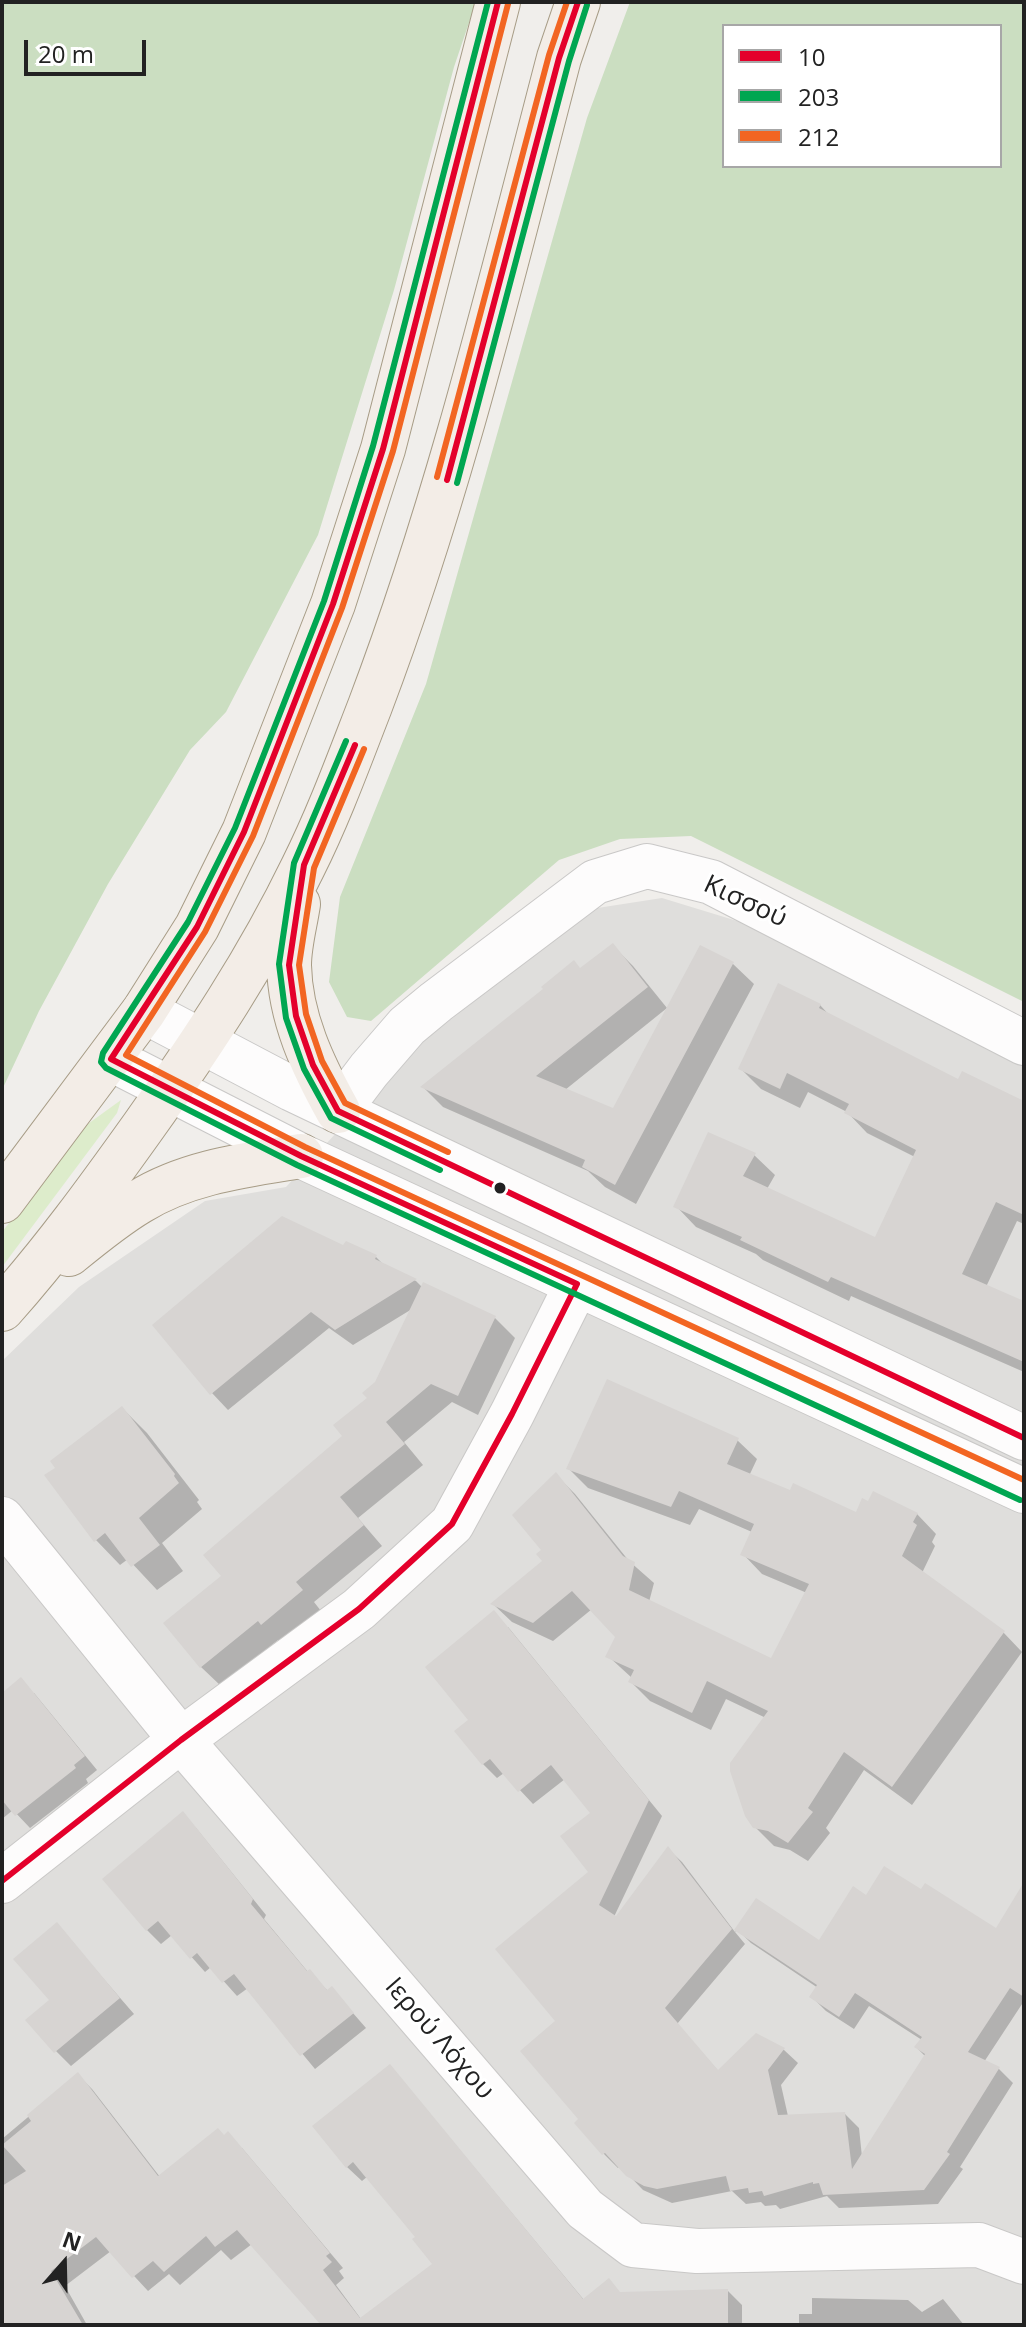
<!DOCTYPE html>
<html>
<head>
<meta charset="utf-8">
<style>
	body { margin:0 }
	#map { position:relative; width:1026px; height:2327px; overflow:hidden; background:#f0eeeb; font-family:"Open Sans",sans-serif }
	canvas { display:block }
	.frame { position:absolute; inset:0; border:4px solid #222; pointer-events:none }
	.legend { position:absolute; left:722px; top:24px; width:280px; height:144px; box-sizing:border-box; background:#fff; border:2px solid #a7a7a7; margin:0; padding:10px 14px; list-style:none; font-size:24px; color:#222 }
	.legend li { display:flex; align-items:center; gap:16px; height:40px }
	.legend b { width:40px; border:2px solid #a7a7a7 }
	.north { position:absolute; left:24px; top:2223px; width:80px; height:80px; -webkit-text-stroke:6px #fff; paint-order:stroke; rotate:20deg; font-size:22px; font-weight:700; line-height:32px; text-align:center; color:#222 }
	.north::after { content:''; display:block; margin:auto; width:28px; height:36px; background:#222; clip-path:polygon(50% 0,100% 100%,50% 72%,0 100%) }
	.scale { position:absolute; left:24px; top:40px; width:122px; height:36px; box-sizing:border-box; border:4px solid #222; border-top:0; padding-left:10px; font-size:24px; line-height:28px; white-space:nowrap; color:#222; -webkit-text-stroke:6px #fff; paint-order:stroke }
</style>
</head>
<body>
<div id="map">
<canvas width="1026" height="2327"></canvas>
<div class="frame"></div>
<ul class="legend">
<li><b style="height:10px;background:#e4002b"></b>10</li>
<li><b style="height:10px;background:#00a651"></b>203</li>
<li><b style="height:10px;background:#f26522"></b>212</li>
</ul>
<div class="north">N</div>
<div class="scale">20 m</div>
</div>
<script>
const ctx = document.querySelector('canvas').getContext('2d');
ctx.lineJoin = 'round';
function paint(path, color) { ctx.fillStyle = color; ctx.fill(path, 'evenodd'); }
function trace(path, color, width, dash) { ctx.strokeStyle = color; ctx.lineWidth = width; ctx.lineCap = dash ? 'butt' : 'round'; ctx.setLineDash(dash || []); ctx.stroke(path); }
function write(font, color, halo, rows, align = 'center') {
  ctx.font = font + ' "Open Sans",sans-serif'; ctx.lineWidth = 6; ctx.setLineDash([]); ctx.textBaseline = 'middle'; ctx.strokeStyle = halo; ctx.fillStyle = color; for (const [text, x, y, turn = 0] of rows) {
    ctx.save(); ctx.translate(x, y); ctx.rotate((+turn || 0) * Math.PI / 180); ctx.textAlign = isNaN(turn) ? turn : align; if (halo) ctx.strokeText(text, 0, 0); ctx.fillText(text, 0, 0); ctx.restore();
  }
}
const residential = new Path2D(`
	M662,898l121,37 241,127v1263h-1022v-964l77,-74 126,-86 81,-14 130,-140 175,-138z`);
const grass = new Path2D(`
	M121,1100l-4,13 -115,154v-35l83,-106z`);
const forest = new Path2D(`
	M2,2h474l-22,65 -60,223 -76,245 -92,177 -36,38 -82,134 -69,127 -37,79z
	M630,2h394v1000l-333,-166 -71,3 -61,21 -188,161 -24,-4 -18,-35 11,-85 86,-213 161,-566zM724,26h276v140h-276z`);
const shadow = new Path2D(`
	M613,946l20,20 34,42 -102,82 49,20 87,-162 32,16 21,20 -118,220 -31,-17 -17,-16 -145,-64 -20,-20z
	M820,1005l11,12 128,65 65,21v121l-7,-3 -31,66 38,16v69l-173,-76 -2,5 -86,-41 -7,-6 -60,-27 -20,-21 78,-51 21,20 -8,14 109,50 39,-82 -48,-24 -20,-21 -39,-20 -8,16 -39,-19 -21,-21z
	M343,1248l33,9 10,10 30,14 6,6 73,31 20,20 -37,77 -26,-13 -48,40 19,23 -65,53 24,28 -68,56 7,9 -39,32 -4,-3 -57,46 -20,-19 22,-91 122,-140 24,-38 43,-89 -59,36 -24,-17 -101,82 -16,-17z
	M122,1408l25,25 52,67 -2,2 5,7 -40,34 21,28 -26,19 -29,-31 -8,6 -24,-25z
	M737,1440l20,19 -8,17 108,39 60,-1 19,20 -4,8 3,4 -13,27 81,59 19,20 -110,153 -48,-35 -38,58 4,5 -22,28 -18,-11 -16,-4 -20,-20 12,-108 -40,-19 -15,31 -61,-29 -19,-19 1,-4 -24,-22 9,-19 -25,-28 -39,32 -41,-19 -19,-18 52,-43 -1,-11 12,-75 19,19 54,67 25,22 -5,19 123,59 35,-68 -45,-19 -19,-20 9,-22 -53,-23 -9,16 -102,-37 -19,-19z
	M508,1627l154,189 -50,105 1,1 55,-73 14,13 53,70 21,-31 63,41 47,-45 55,-5 75,38 28,-44v115l-40,61 15,7 14,14 -53,84 3,2 -25,35 -99,4 -12,-12 -47,13 -4,-4 -11,1 -4,-4 -15,2 -14,-13 -60,12 -29,-13 -23,-24 -2,2 -14,-14 -27,-31 4,-3 -23,-99 33,-149 1,-58 -27,-35 -32,25 -29,-31 -7,5 -14,-14 -12,-44zM738,1930l13,13 67,45 -6,9 14,14 28,18 15,-23 53,34 -6,7 10,10 -64,100 -3,-29 -14,-14 -57,2 -7,-31 17,-22 -14,-13 -27,-15 -38,37 -42,-48 68,-80 -10,-12z
	M34,1693l63,77 -11,9 2,4 -58,45 -17,-18 -11,9v-123z
	M196,1828l70,87 -2,4 44,53 20,19 4,-2 34,39 -51,41 -67,-81 -11,8 -26,-29 -6,5 -33,-37 -11,9 -14,-14z
	M57,1925l77,89 -63,52 -15,-15 -4,-50z
	M390,2066l194,234 38,-6 106,-3 14,14v20h-418l-72,-81 -21,16 -10,-10 -41,35 -11,-11 -21,17 -37,-40 -46,35 22,39h-85v-186l76,-64 14,14 68,88 82,-29 101,120 -4,3 5,7 -8,7 25,34 74,-55 -17,-27 -50,-61 -6,5 -15,-14z
	M812,2298l96,2 14,12 21,-13 21,26h-165v-11h13z`);
const building = new Path2D(`
	M613,943l35,44 -112,89 77,32 87,-163 34,17 -119,223 -33,-18 3,-7 -165,-73 123,-98 -2,-2 33,-27 6,8z
	M778,983l43,21 -2,4 139,71 4,-8 62,30v114l-28,-13 -34,72 62,27v61l-193,-85 -3,5 -88,-42 2,-3 -69,-30 35,-75 48,21 -13,23 132,61 41,-87 -72,-37 5,-9 -62,-31 -7,16 -42,-20z
	M282,1216l61,29 3,-4 31,14 -2,4 42,20 -82,51 -24,-18 -101,83 -58,-70z
	M423,1282l73,34 -38,80 -27,-12 -45,38 19,22 -65,53 24,28 -68,57 7,8 -42,35 -3,-4 -58,47 -37,-45 58,-47 -18,-21 139,-119 -9,-11 34,-27 -5,-5 13,-11z
	M607,1379l132,59 -12,26 63,26 3,-7 63,29 6,-14 6,3 5,-10 45,22 -5,9 4,3 -15,31 103,75 -113,156 -48,-35 -36,56 5,4 -25,31 -20,-12 -15,-3 -8,-12 -15,-45v-8l38,-52 -61,-30 -15,32 -64,-31 6,-12 -29,-13 10,-20 -43,-46 -39,32 -43,-19 52,-43 -6,-7 5,-4 -29,-35 44,-43 67,84 12,6 -6,28 142,68 38,-74 -69,-29 14,-31 -75,-33 -8,16 -105,-38z
	M122,1406l53,68 -1,2 5,7 -40,35 21,27 -29,22 -26,-34 -11,9 -50,-67 11,-7 -5,-7z
	M494,1610l155,190 -50,105 17,11 52,-70 64,83 -67,79 53,62 38,-37 29,15 -17,22 10,45 67,-3 7,57 73,-115 -11,-7 8,-10 -67,-44 -16,24 -30,-20 8,-12 -83,-55 22,-32 63,42 34,-54 13,9 18,-29 37,23 4,-6 71,45 28,-46v115l-14,-9 -42,64 32,15 -53,85 3,2 -26,36 -101,5 -4,-12 -6,1v-2l-49,14 -2,-5 -13,2 -1,-5 -18,3 -4,-15 -69,13 -13,-3 -18,-10 -21,-23 -3,2 -28,-32 4,-4 -58,-68 35,-30 -60,-72 93,-77 -28,-36 30,-23 -39,-48 -33,27 -28,-33 -8,6 -28,-34 14,-11 -43,-53z
	M21,1677l64,79 -11,9 2,3 -61,48 -13,-16v-107z
	M183,1811l70,88 -2,5 56,67 3,-2 17,21 5,-4 22,27 -54,43 -66,-82 -12,9 -25,-30 -7,6 -32,-38 -12,10 -44,-52z
	M57,1922l63,76 -66,55 -29,-33 24,-20 -36,-41z
	M390,2064l193,235 26,-21 11,14 108,-3v36h-407l-84,-95 -22,17 -9,-11 -42,36 -11,-11 -21,17 -36,-41 -45,34 32,54h-81v-139l24,-15 -24,-26 29,-24 -4,-6 51,-43 80,104 60,-48 6,7 4,-4 102,122 -4,3 6,6 -9,8 37,48 72,-54 -20,-25 3,-2 -62,-75 -7,6 -34,-42z`);
const minor = new Path2D(`
	M144,1011l148,78 732,349
	M111,1059l190,97 723,335
	M338,1111l31,-41 38,-44 29,-24 159,-120 52,-16 64,16 313,161
	M2,1519l179,221 404,469 48,36 64,6 282,-6 45,17
	M2,1881l179,-141 178,-131 93,-85 60,-110 65,-130`);
const major = new Path2D(`
	M298,904c-3,20 -9,41 -9,61 1,53 24,101 49,146
	M2,1201l142,-190 53,-84 47,-95 89,-228 50,-155 115,-447
	M69,1254c22,-18 45,-37 70,-52 48,-30 107,-37 162,-46
	M2,1309c51,-57 96,-119 141,-182 59,-83 115,-167 160,-260 26,-52 46,-107 67,-161 80,-211 132,-430 189,-648l19,-56`);
const bus1 = new Path2D(`
	M447,480l112,-422 19,-56
	M355,745l-51,120 -15,100 7,51 17,49 25,46 686,327
	M2,1881l179,-141 178,-131 93,-85 60,-110 65,-130 -276,-128 -190,-97 86,-132 47,-95 89,-228 50,-155 115,-447`);
const bus2 = new Path2D(`
	M488,2l-115,444 -49,155 -89,227 -47,94 -85,131 -2,9 5,6 191,97 723,335
	M457,483l112,-422 18,-56
	M346,741l-52,122 -15,101 7,54 18,51 27,49 109,52`);
const bus3 = new Path2D(`
	M508,4l-115,447 -51,157 -89,228 -48,96 -79,123 179,92 719,333
	M437,477l112,-422 18,-53
	M364,749l-50,119 -15,97 7,49 16,47 23,42 103,49`);
const markers = [
	[500,1188,7,"#222"]
];
const streetNames = [
	["Κισσού",745,902,25],
	["Ιερού Λόχου",439,2039,49]
];
paint(residential, '#dfdedc');
paint(grass, '#ddeccb');
paint(forest, '#cbdec1');
paint(shadow, '#0003');
paint(building, '#d7d4d2');
trace(minor, '#c9c8c7', 46);
trace(major, '#a79c86', 46);
trace(minor, '#fdfcfc', 44);
trace(major, '#f3ede7', 44);
trace(bus1, '#e4002b', 6);
trace(bus2, '#00a651', 6);
trace(bus3, '#f26522', 6);
for (const [x, y, r, color] of markers) { const dot = new Path2D(); dot.arc(x, y, r, 0, 2 * Math.PI); ctx.fillStyle = color; ctx.fill(dot); trace(dot, '#fff', 3); }
write('26px', '#222', '#fff', streetNames);
</script>
</body>
</html>
